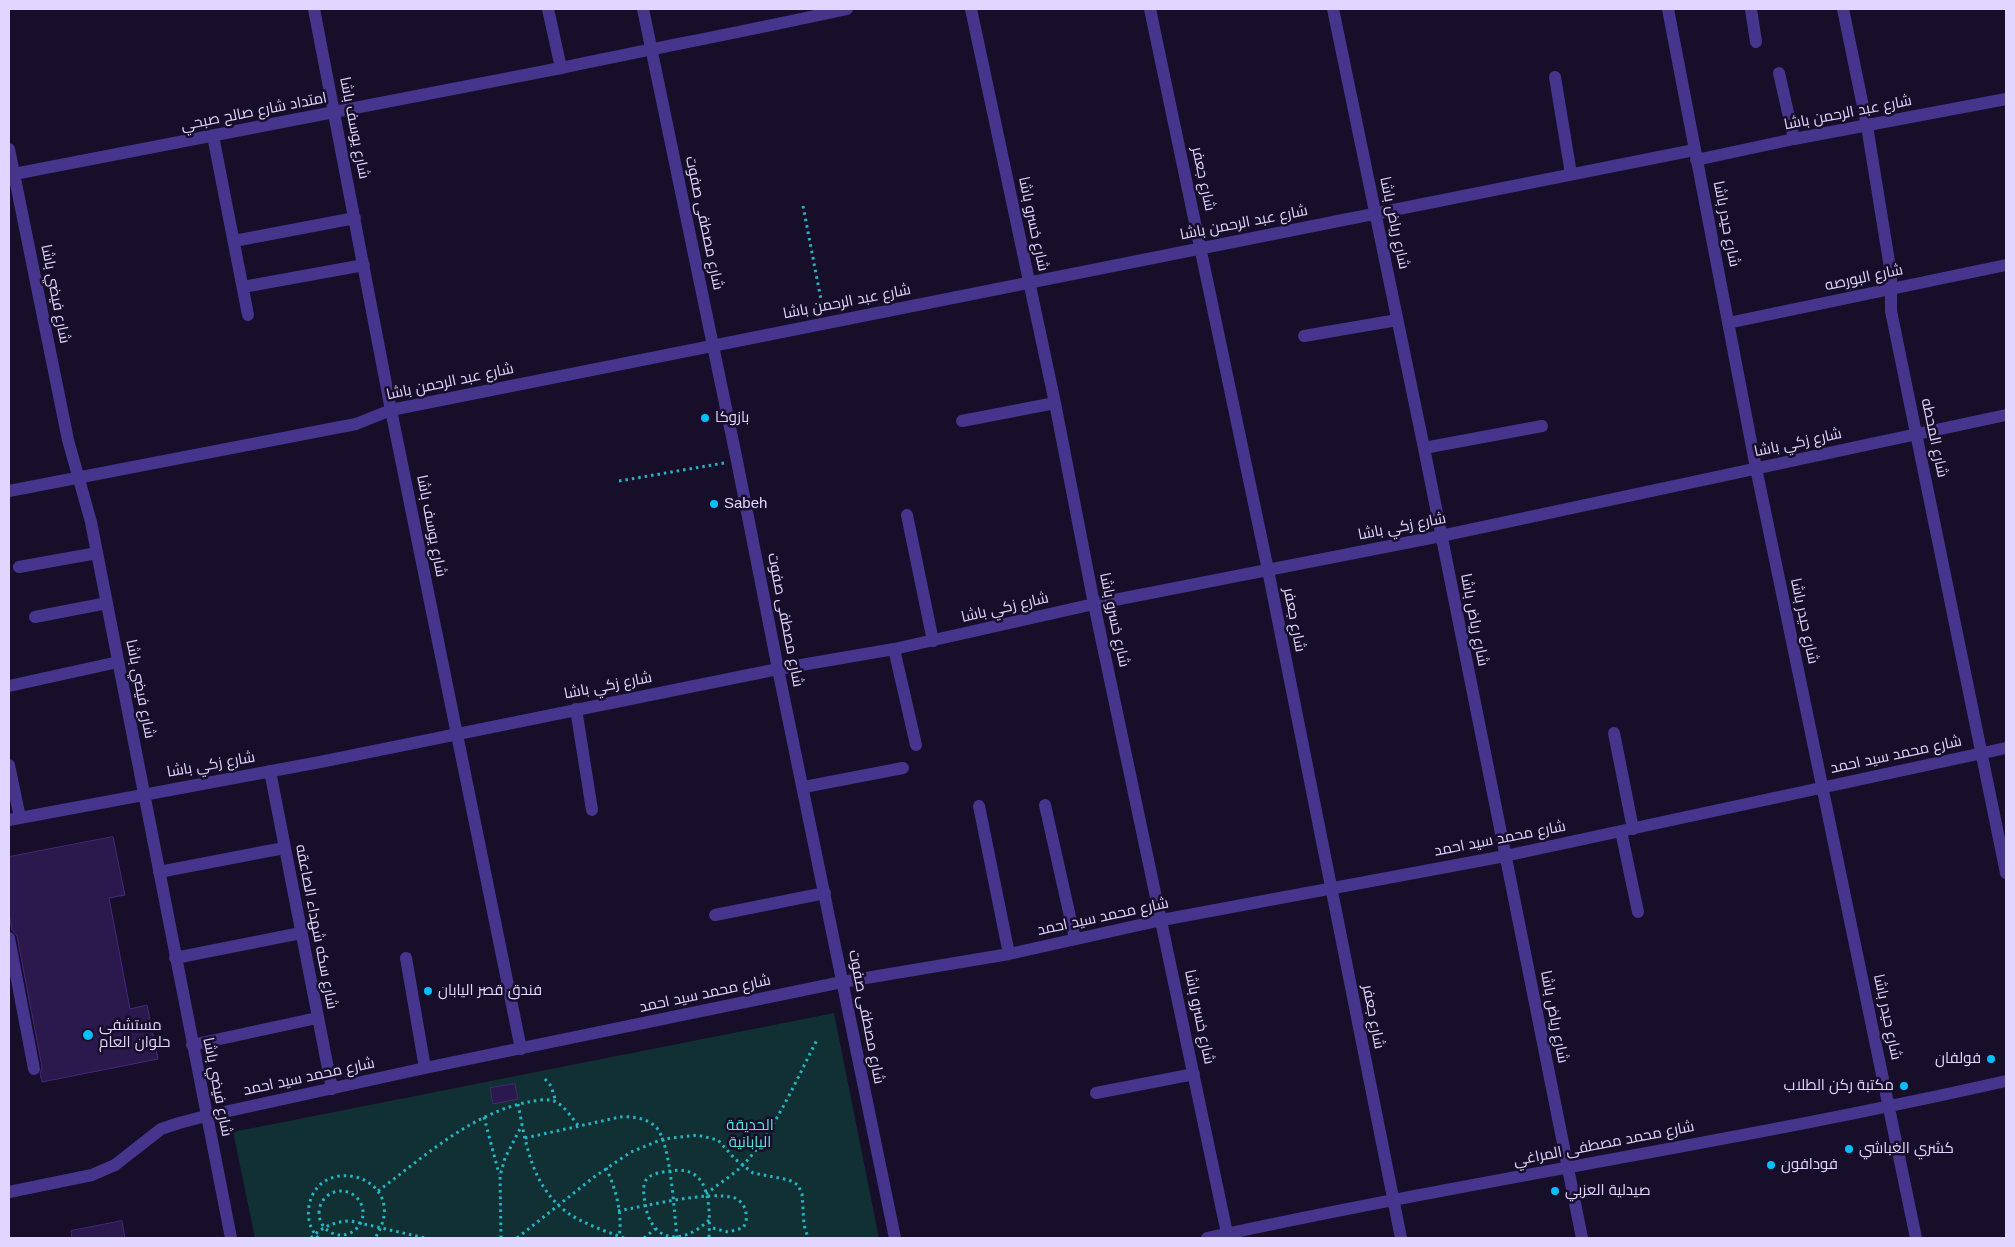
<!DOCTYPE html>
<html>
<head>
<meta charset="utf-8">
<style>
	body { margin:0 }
	#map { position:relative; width:2015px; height:1247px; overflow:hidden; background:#170e2a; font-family:Arial,sans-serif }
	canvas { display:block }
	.frame { position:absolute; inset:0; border:10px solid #e1d6ff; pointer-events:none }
</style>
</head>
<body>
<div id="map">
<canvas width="2015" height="1247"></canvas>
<div class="frame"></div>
</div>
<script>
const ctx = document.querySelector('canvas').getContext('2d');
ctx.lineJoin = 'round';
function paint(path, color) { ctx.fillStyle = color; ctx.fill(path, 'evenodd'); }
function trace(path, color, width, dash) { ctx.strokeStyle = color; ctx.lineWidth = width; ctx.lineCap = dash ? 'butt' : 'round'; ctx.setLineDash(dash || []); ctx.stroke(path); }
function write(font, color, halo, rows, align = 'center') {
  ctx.font = font + ' Arial,Cairo,sans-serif'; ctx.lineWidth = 5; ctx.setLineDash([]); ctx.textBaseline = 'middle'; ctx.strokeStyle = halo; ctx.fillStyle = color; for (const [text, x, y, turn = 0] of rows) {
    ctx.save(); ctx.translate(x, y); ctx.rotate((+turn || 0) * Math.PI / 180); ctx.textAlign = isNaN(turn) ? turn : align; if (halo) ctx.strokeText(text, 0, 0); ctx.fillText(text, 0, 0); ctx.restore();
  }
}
const green = new Path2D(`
	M834,1013l45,225h-624l-22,-106z`);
const building = new Path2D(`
	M113,837l12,58 -16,3 21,111 17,-4 11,54 -116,23 -2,-8 2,-7 -25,-131 -5,-6 -3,-16v-57z
	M515,1084l3,15 -25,5 -3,-16z
	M122,1221l3,17h-53l-1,-7z`);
const path = new Path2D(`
	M803,206l20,104
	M619,481l105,-18
	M545,1079l6,7 5,16
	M518,1104c8,41 14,83 50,109 16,11 37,18 56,25
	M484,1117l15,57
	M525,1138l95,-21c11,-1 27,1 36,10 15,16 18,86 21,110
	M606,1168c10,21 17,47 13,70
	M378,1191c46,-34 92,-77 150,-89 8,-1 18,-4 26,-1 10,4 17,16 24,24
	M319 1213a22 22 0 1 1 44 0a22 22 0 1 1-44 0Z
	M706,1194c12,-10 26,-18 37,-29 31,-32 54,-87 75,-127
	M618,1211c28,-5 92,-21 117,-13 6,3 10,8 11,15 1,5 0,10 -3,15l-15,4 -19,-5
	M709,1220c-27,26 -58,23 -64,-17 -1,-7 -3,-16 1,-23 5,-7 17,-8 25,-9 41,-7 39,39 38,67
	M311,1238c11,-11 24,-17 40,-17l74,17
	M318,1238c-8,-9 -11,-20 -9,-32 10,-56 105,-28 66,32
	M501,1238l-1,-62 5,-18 17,-33
	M517,1238l77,-61 37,-25 32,-13 34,-4 21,5 17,19 18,14 36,7 9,5 4,9 2,31 4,13
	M644,1238l11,-9`);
const minor = new Path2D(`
	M314,9l77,401 130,639
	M548,9l13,59
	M643,9l94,452 41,208 117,569
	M971,9l84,394 39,201 134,634
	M1150,9l118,561 133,668
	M1333,9l91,439 158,790
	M1668,9l88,459 160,770
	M1751,9l5,33
	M1843,9l24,117 24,148v37l115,562
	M1779,73l15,66
	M1555,77l16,97
	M213,136l35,179
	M9,149l59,291 23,82 140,716
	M1696,160l98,-21 212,-40
	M9,175l552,-107c95,-20 191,-38 286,-59
	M234,241l121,-23
	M243,287l121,-22
	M1728,323l278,-58
	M1304,336l93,-16
	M962,421l93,-18
	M1424,448l118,-22
	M9,491l321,-62 26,-5 35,-14 1303,-260
	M907,515l26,126
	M19,567l78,-14
	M35,617l72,-14
	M894,649l22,96
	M9,686l109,-24
	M576,709l16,101
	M1614,733l19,96
	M9,765l11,53
	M270,771l62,318
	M804,787l99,-19
	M1045,805l30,134
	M979,806l30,148
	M9,820l311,-58 458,-93 116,-20 200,-45 347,-68 565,-121
	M1621,831l17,81
	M159,872l125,-24
	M715,915l110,-22
	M9,938l25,131
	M175,958l126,-25
	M406,958l19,110
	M192,1045l125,-27
	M1096,1093l98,-19
	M9,1192l83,-17 23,-10 46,-36 18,-6 27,-7 219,-48 417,-86 167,-28 153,-34 343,-64 501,-108
	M1207,1238c265,-58 534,-97 799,-157`);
const markers = [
	[705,418,5,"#02bfff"],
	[714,504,5,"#02bfff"],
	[428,991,5,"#02bfff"],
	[88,1035,6,"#02bfff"],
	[1991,1059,5,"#02bfff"],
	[1904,1086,5,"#02bfff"],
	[1849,1149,5,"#02bfff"],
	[1771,1165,5,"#02bfff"],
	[1555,1191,5,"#02bfff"]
];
const streetNames = [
	["امتداد شارع صالح صبحي",254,112,-11],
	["شارع عبد الرحمن باشا",1848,113,-11],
	["شارع يوسف باشا",354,128,79],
	["شارع جعفر",1203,179,78],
	["شارع مصطفى صفوت",704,223,78],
	["شارع عبد الرحمن باشا",1244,223,-11],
	["شارع رياض باشا",1394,223,78],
	["شارع خسرو باشا",1033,224,78],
	["شارع حيدر باشا",1726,224,79],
	["شارع البورصه",1864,278,-12],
	["شارع فيضي باشا",55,294,79],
	["شارع عبد الرحمن باشا",847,302,-11],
	["شارع عبد الرحمن باشا",450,382,-12],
	["شارع المحطه",1934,438,78],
	["شارع زكي باشا",1798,443,-12],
	["شارع يوسف باشا",431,526,79],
	["شارع زكي باشا",1402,527,-11],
	["شارع زكي باشا",1005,608,-13],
	["شارع مصطفى صفوت",785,620,79],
	["شارع خسرو باشا",1114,620,78],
	["شارع جعفر",1294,620,79],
	["شارع رياض باشا",1474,620,79],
	["شارع حيدر باشا",1804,621,78],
	["شارع زكي باشا",608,686,-11],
	["شارع فيضي باشا",140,689,79],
	["شارع محمد سيد احمد",1896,755,-12],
	["شارع زكي باشا",211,765,-10],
	["شارع محمد سيد احمد",1500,839,-11],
	["شارع محمد سيد احمد",1103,917,-12],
	["شارع سكه شهداء الصاعقه",316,927,79],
	["شارع محمد سيد احمد",705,994,-12],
	["شارع مصطفى صفوت",866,1017,79],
	["شارع خسرو باشا",1199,1017,78],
	["شارع جعفر",1373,1017,79],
	["شارع رياض باشا",1554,1017,79],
	["شارع حيدر باشا",1887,1017,78],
	["شارع محمد سيد احمد",309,1077,-12],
	["شارع فيضي باشا",217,1087,79],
	["شارع محمد مصطفى المراغي",1604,1144,-11]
];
const poiNames = [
	["بازوكا",715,418],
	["Sabeh",724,504],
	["فندق قصر اليابان",438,991],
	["مستشفى",99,1026],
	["حلوان العام",99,1043],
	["فولفان",1981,1059,"right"],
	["مكتبة ركن الطلاب",1894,1086,"right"],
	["كشري الغباشي",1859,1149],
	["فودافون",1781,1165],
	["صيدلية العزبي",1565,1191]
];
const parkNames = [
	["الحديقة",750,1126],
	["اليابانية",750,1143]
];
paint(green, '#103034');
paint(building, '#2b184c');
trace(building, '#45287a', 1);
trace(path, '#25b6c5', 3, [2.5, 4]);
trace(minor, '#46358d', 12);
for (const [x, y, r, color] of markers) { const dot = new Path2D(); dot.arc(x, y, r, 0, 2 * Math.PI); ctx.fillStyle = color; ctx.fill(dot); trace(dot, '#170e2a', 2); }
write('15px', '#e1d6ff', '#170e2a', streetNames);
write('15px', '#e1d6ff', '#170e2a', poiNames, 'left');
write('15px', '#57eadc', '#170e2a', parkNames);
</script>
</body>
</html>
